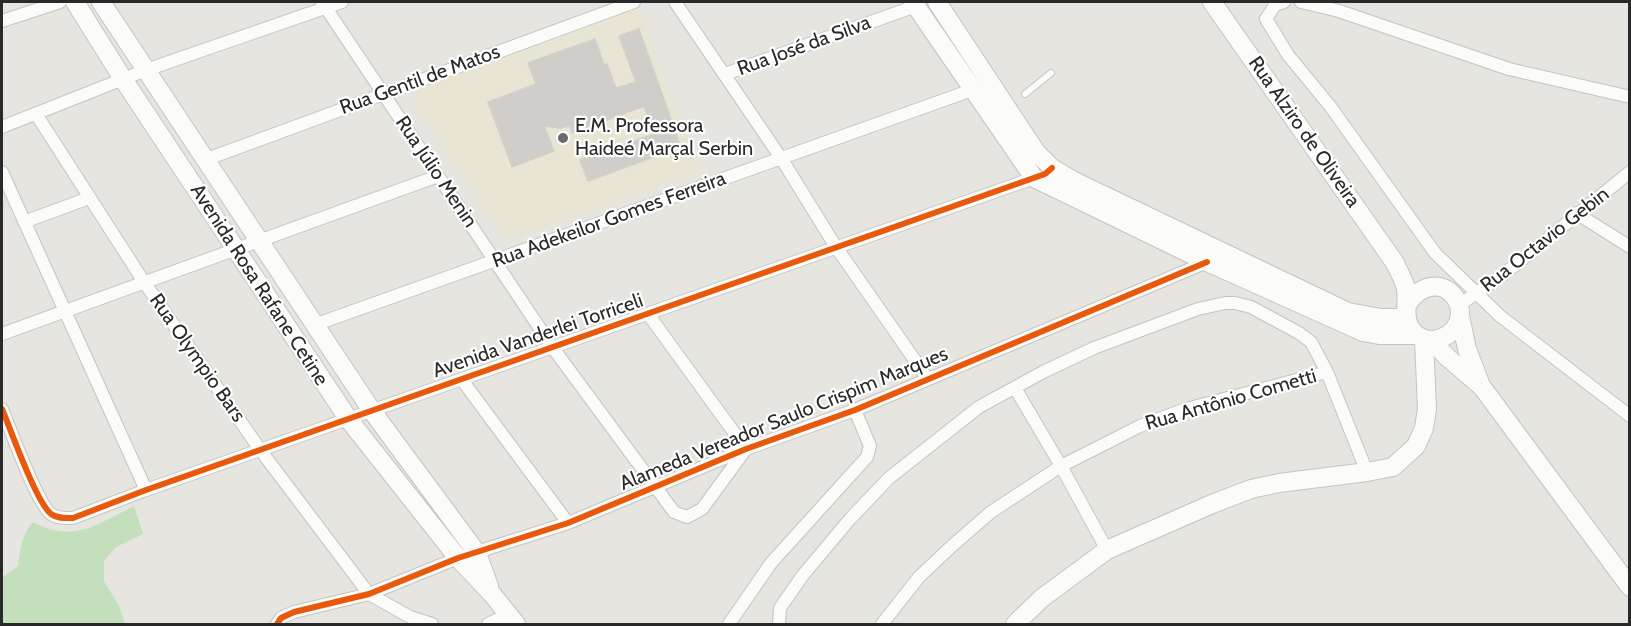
<!DOCTYPE html>
<html>
<head>
<meta charset="utf-8">
<style>
	body { margin:0 }
	#map { position:relative; width:1631px; height:626px; overflow:hidden; background:#e6e5df; font-family:Cabin,sans-serif }
	canvas { display:block }
	.frame { position:absolute; inset:0; border:3px solid #292929; pointer-events:none }
</style>
</head>
<body>
<div id="map">
<canvas width="1631" height="626"></canvas>
<div class="frame"></div>
</div>
<script>
const ctx = document.querySelector('canvas').getContext('2d');
ctx.lineJoin = 'round';
function paint(path, color) { ctx.fillStyle = color; ctx.fill(path, 'evenodd'); }
function trace(path, color, width, dash) { ctx.strokeStyle = color; ctx.lineWidth = width; ctx.lineCap = dash ? 'butt' : 'round'; ctx.setLineDash(dash || []); ctx.stroke(path); }
function write(font, color, halo, rows, align = 'center') {
  ctx.font = font + ' Cabin,sans-serif'; ctx.lineWidth = 4.5; ctx.setLineDash([]); ctx.textBaseline = 'middle'; ctx.strokeStyle = halo; ctx.fillStyle = color; for (const [text, x, y, turn = 0] of rows) {
    ctx.save(); ctx.translate(x, y); ctx.rotate((+turn || 0) * Math.PI / 180); ctx.textAlign = isNaN(turn) ? turn : align; if (halo) ctx.strokeText(text, 0, 0); ctx.fillText(text, 0, 0); ctx.restore();
  }
}
const education = new Path2D(`
	M639,8l61,164 -181,64 -10,1 -10,-8 -84,-124 -1,-7 4,-7 9,-5z`);
const green = new Path2D(`
	M134,506l9,28 -27,13 -12,14v20l15,25 6,18h-123v-46l16,-12c2,-15 4,-33 15,-44 40,22 65,2 101,-16z`);
const building = new Path2D(`
	M639,29l41,116 -27,9 1,3 -66,24 -8,-21 74,-26 -10,-28 -72,27 -2,-7 -10,2 -16,-2 10,25 -42,16 -24,-65 48,-18 -8,-21 67,-24 9,26 3,-1 9,24 20,-6 -17,-46z`);
const lane = new Path2D(`
	M1025,94l26,-21`);
const street = new Path2D(`
	M322,2l231,346 121,164 13,5 15,-8 44,-60 -98,-135
	M675,2l106,156 55,89 92,132
	M1284,2l-9,3 -9,14 22,36 42,51 105,147 65,63 130,100
	M1301,2l38,9 170,58 121,28
	M2,21l58,-19
	M725,74l191,-68
	M36,114l108,168 117,169 108,143 41,23 22,7
	M2,127l144,-57 196,-68
	M207,159l427,-157
	M2,172l144,318
	M1576,213l54,34
	M24,222l65,-24
	M1459,305l45,-31 126,-102
	M314,325l658,-235
	M2,334l436,-158
	M462,380l106,143
	M1015,388l46,78 46,84
	M2,409c9,21 34,93 49,105 7,5 15,4 22,4l73,-28 888,-312
	M277,624l4,-6 13,-6 75,-18 89,-36 110,-35 178,-74 109,-39 352,-148
	M488,624l19,-9
	M729,624l42,-61 96,-106 3,-11 -15,-36
	M779,624l1,-16 23,-33 47,-56 39,-41 90,-71 64,-35 51,-24 104,-39 27,-6h10l16,4 48,26 12,9 16,30 40,100
	M882,624l37,-47 34,-32 38,-33 70,-46 79,-40 46,-17 141,-37`);
const secondary = new Path2D(`
	M75,2l48,77 226,341 109,138 34,36 24,30
	M101,2l271,409 105,142 12,33
	M913,2l121,176 173,84 156,70 16,3h37
	M937,2l99,150 16,16 20,12 276,132 33,6h25
	M1212,2l183,261c4,9 9,17 11,26 2,13 -3,29 5,40 20,27 62,-1 45,-30 -13,-21 -38,-13 -48,5
	M1460,316l7,33 13,34
	M1432,341l15,16 35,30 148,200
	M1015,624l27,-26 65,-48 105,-46 39,-15 28,-6 88,-11 26,-5 23,-21 8,-18 3,-19 -3,-70`);
const cycleway = new Path2D(`
	M2,409c9,21 34,93 49,105 7,5 15,4 22,4l73,-28 899,-316 7,-6
	M277,624l4,-6 13,-6 75,-18 89,-36 110,-35 178,-74 109,-39 352,-148`);
const markers = [
	[563,138,6,"#6b6b69"]
];
const streetNames = [
	["Rua José da Silva",804,46,-20],
	["Rua Gentil de Matos",420,80,-20],
	["Rua Alziro de Oliveira",1304,132,55],
	["Rua Júlio Menin",436,172,56],
	["Rua Adekeilor Gomes Ferreira",609,220,-20],
	["Rua Octavio Gebin",1545,240,-38],
	["Avenida Rosa Rafane Cetine",259,285,57],
	["Avenida Vanderlei Torriceli",538,336,-19],
	["Rua Olympio Bars",197,358,55],
	["Rua Antônio Cometti",1231,400,-16],
	["Alameda Vereador Saulo Crispim Marques",784,419,-22]
];
const poiNames = [
	["E.M. Professora",575,126],
	["Haideé Marçal Serbin",575,149]
];
paint(education, '#e8e5d5');
paint(green, '#c3dfbb');
paint(building, '#cfceca');
trace(building, '#d1d0cb', 1.5);
trace(lane, '#c4c4c4', 8);
trace(street, '#c4c4c4', 14);
trace(secondary, '#c4c4c4', 20);
trace(lane, '#fbfbfa', 6);
trace(street, '#fbfbfa', 12);
trace(secondary, '#fbfbfa', 18);
trace(cycleway, '#e8590c', 6);
for (const [x, y, r, color] of markers) { const dot = new Path2D(); dot.arc(x, y, r, 0, 2 * Math.PI); ctx.fillStyle = color; ctx.fill(dot); trace(dot, '#fff', 2); }
write('20px', '#292929', '#fff', streetNames);
write('20px', '#292929', '#fff', poiNames, 'left');
</script>
</body>
</html>
